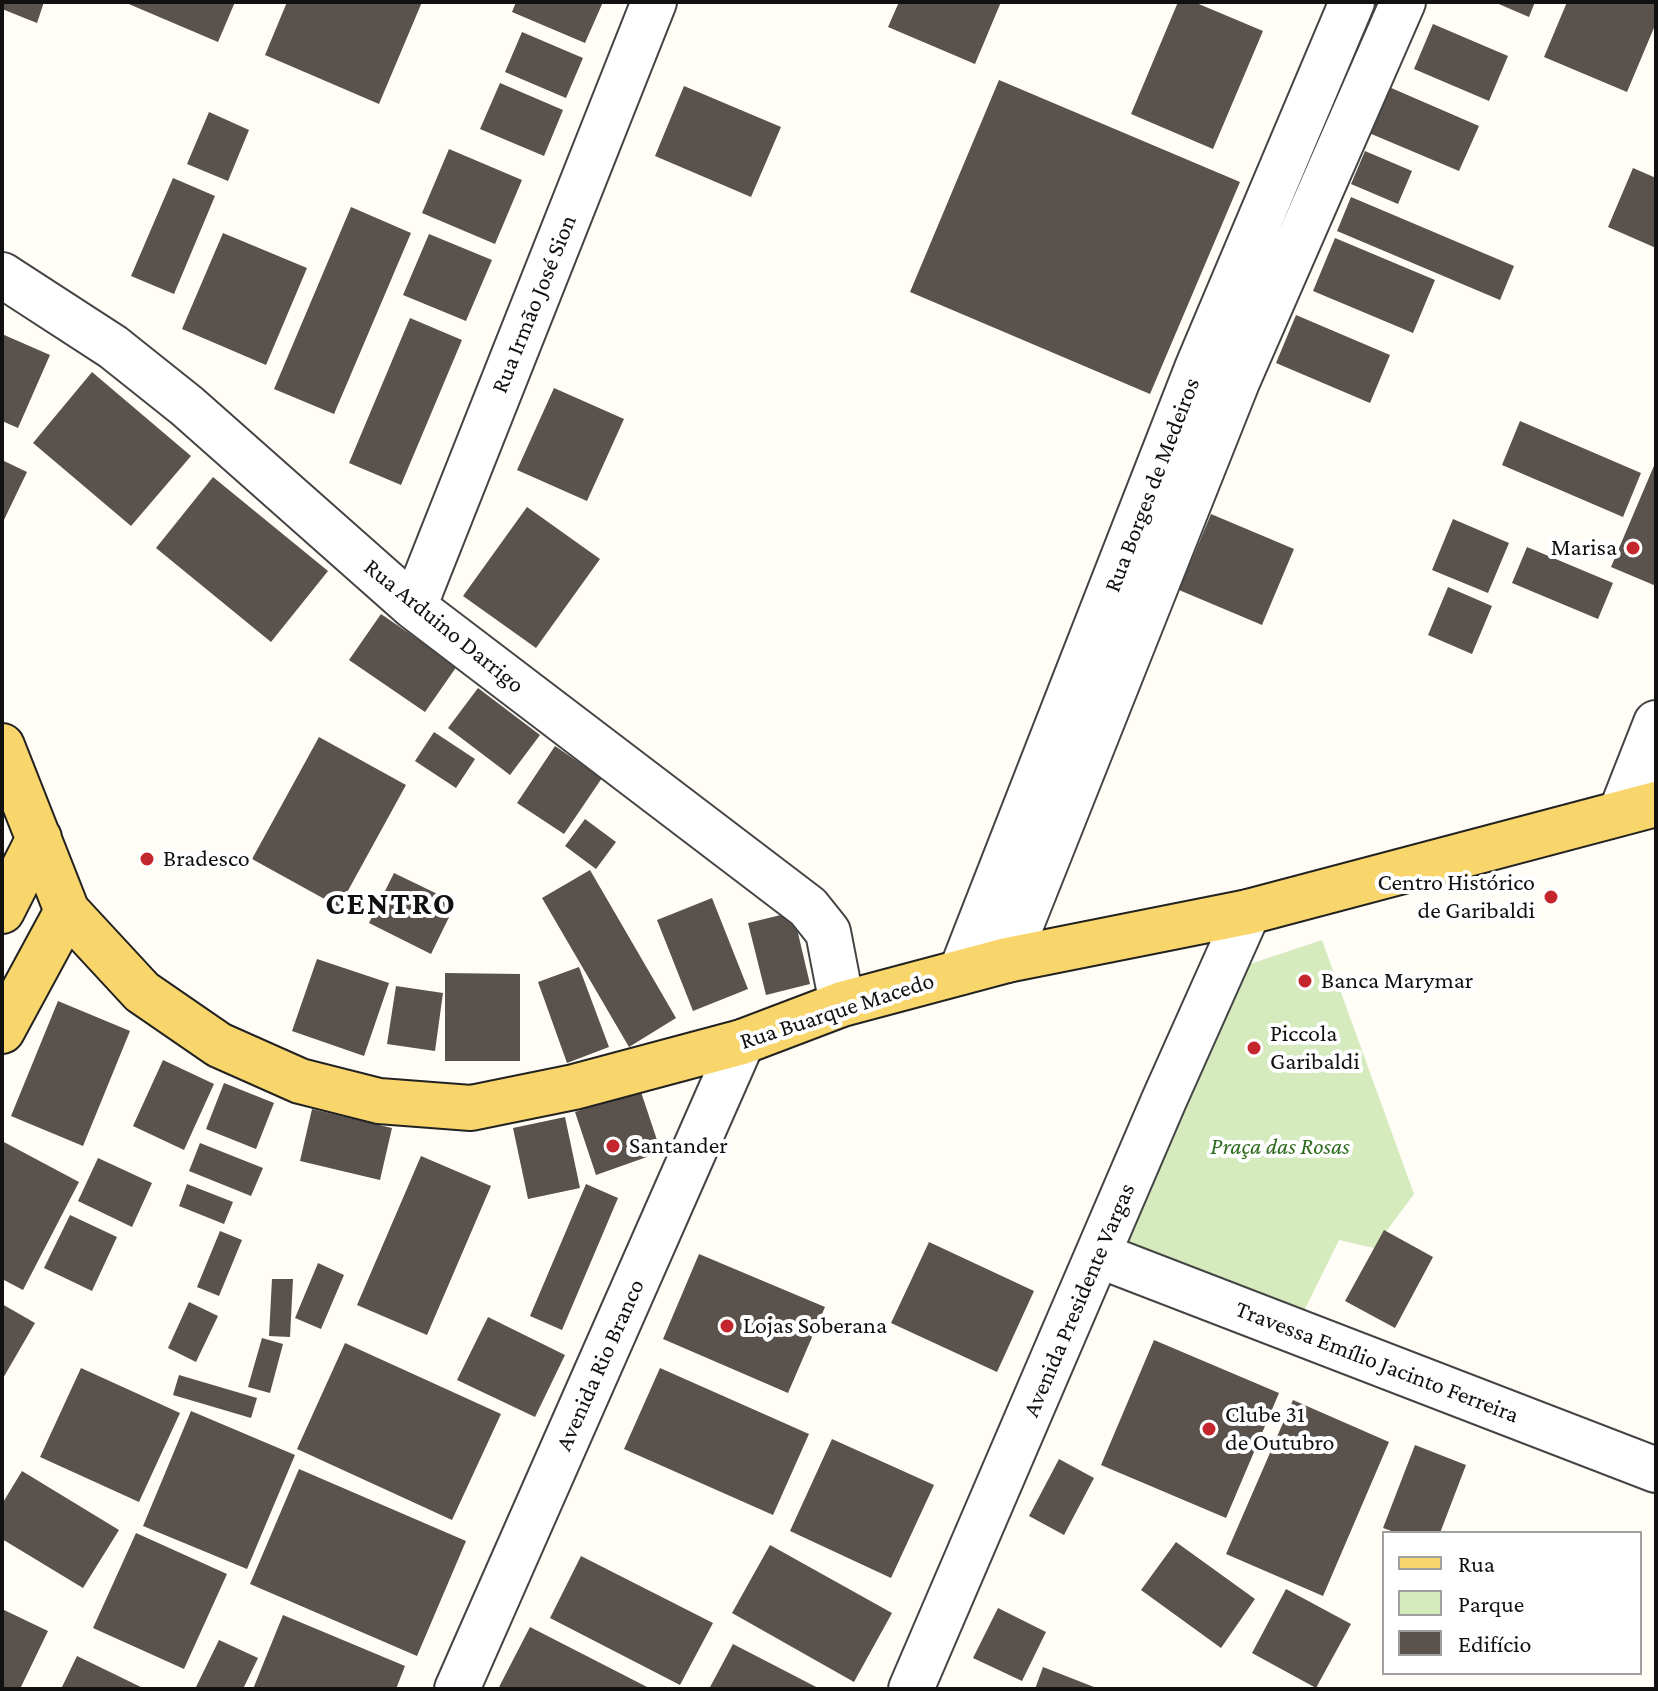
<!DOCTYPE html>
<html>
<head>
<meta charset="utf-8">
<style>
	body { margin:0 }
	#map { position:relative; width:1658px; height:1691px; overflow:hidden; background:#fffdf5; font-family:"Crimson Pro",serif }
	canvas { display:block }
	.frame { position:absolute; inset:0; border:4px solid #111; pointer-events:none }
	.legend { position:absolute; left:1382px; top:1531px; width:260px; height:144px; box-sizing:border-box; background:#fff; border:2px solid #a0a0a0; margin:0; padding:10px 14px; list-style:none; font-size:24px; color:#111 }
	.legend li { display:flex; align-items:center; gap:16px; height:40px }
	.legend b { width:40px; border:2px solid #a0a0a0 }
</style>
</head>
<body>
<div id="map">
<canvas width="1658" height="1691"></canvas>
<div class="frame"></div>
<ul class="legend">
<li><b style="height:10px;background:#f9d66b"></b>Rua</li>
<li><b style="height:22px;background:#d5ebbd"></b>Parque</li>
<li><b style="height:22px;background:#5a524d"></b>Edifício</li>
</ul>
</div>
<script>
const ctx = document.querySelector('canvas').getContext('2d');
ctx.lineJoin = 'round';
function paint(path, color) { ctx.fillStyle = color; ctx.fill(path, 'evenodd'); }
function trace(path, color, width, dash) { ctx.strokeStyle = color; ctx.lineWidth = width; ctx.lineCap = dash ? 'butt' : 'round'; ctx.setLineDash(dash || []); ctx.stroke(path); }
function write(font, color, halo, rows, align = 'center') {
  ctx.font = font + ' "Crimson Pro",serif'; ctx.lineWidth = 8; ctx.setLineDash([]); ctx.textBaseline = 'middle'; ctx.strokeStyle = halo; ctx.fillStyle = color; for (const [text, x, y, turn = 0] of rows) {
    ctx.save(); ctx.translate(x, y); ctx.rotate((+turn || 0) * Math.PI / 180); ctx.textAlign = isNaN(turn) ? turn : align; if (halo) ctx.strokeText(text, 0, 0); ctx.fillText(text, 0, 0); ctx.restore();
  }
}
const green = new Path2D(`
	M1322,940l92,254 -40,54 -35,-8 -37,75 -187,-71 129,-278z`);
const building = new Path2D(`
	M2,2h42l-7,21 -35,-14z
	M124,2h111l-17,40z
	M287,2h135l-43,102 -114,-49z
	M516,2h87l-18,41 -73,-31z
	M899,2h102l-26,62 -87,-37z
	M1178,2h16l69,29 -50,118 -82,-35z
	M1494,2h41l-6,15z
	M1567,2h89v21l-29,69 -83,-35z
	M1433,24l75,32 -19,45 -75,-32z
	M522,32l61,26 -17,40 -61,-26z
	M999,80l241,102 -90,212 -240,-102z
	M500,83l63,27 -19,46 -64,-27z
	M684,86l97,41 -30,70 -96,-41z
	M1389,87l90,39 -20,45 -90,-38z
	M209,112l40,18 -21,51 -41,-17z
	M449,149l73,31 -27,64 -73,-31z
	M1365,151l47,20 -14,33 -47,-20z
	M1633,168l23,10v70l-48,-21z
	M173,178l42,18 -41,98 -43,-18z
	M1351,197l163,69 -14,34 -163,-69z
	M351,207l60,26 -77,181 -60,-25z
	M223,233l84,35 -41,97 -84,-36z
	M429,234l63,26 -26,61 -63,-26z
	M1335,238l100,42 -22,53 -100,-42z
	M1296,315l94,40 -20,48 -94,-40z
	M410,318l52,22 -61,145 -52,-22z
	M2,334l48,21 -32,73 -16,-7z
	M92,372l99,84 -60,70 -98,-83z
	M554,388l70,31 -37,82 -70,-31z
	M1520,421l121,52 -18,44 -121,-52z
	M2,460l25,12 -25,52z
	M1656,461v125l-45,-19z
	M213,477l115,94 -57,71 -115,-94z
	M527,507l73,52 -64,89 -73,-52z
	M1211,514l83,35 -32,76 -83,-35z
	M1453,519l56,24 -21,50 -56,-23z
	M1527,547l86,36 -15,36 -86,-36z
	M1448,587l44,19 -20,48 -44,-19z
	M381,614l76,52 -32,46 -76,-52z
	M478,688l62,47 -30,40 -62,-47z
	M434,732l41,27 -19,29 -41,-27z
	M319,737l87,48 -67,122 -87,-48z
	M555,746l47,32 -38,56 -47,-31z
	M585,819l31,23 -20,27 -31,-23z
	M590,870l86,148 -47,29 -87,-149z
	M394,873l62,30 -25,51 -62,-31z
	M712,898l36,91 -55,22 -36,-91z
	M793,912l17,72 -44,11 -18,-72z
	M317,959l72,24 -25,73 -72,-25z
	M579,967l30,80 -42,16 -29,-81z
	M445,973l75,1v87h-75z
	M396,986l47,7 -8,58 -48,-7z
	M58,1001l72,30 -47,115 -72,-30z
	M163,1060l51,24 -30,66 -51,-24z
	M224,1083l50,20 -18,46 -50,-20z
	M640,1089l21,63 -65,23 -21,-63z
	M312,1109l80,19 -12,52 -80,-19z
	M565,1117l15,71 -52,11 -15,-71z
	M2,1141l77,41 -56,108 -21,-11z
	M200,1143l63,25 -12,28 -62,-25z
	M421,1156l70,30 -64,149 -70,-30z
	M98,1158l54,25 -20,44 -54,-26z
	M187,1184l46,18 -9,22 -45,-18z
	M586,1184l32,14 -56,132 -32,-14z
	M70,1215l47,22 -25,54 -48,-23z
	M1384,1230l49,27 -38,71 -50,-27z
	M220,1231l22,9 -23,56 -22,-9z
	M929,1242l105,49 -37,81 -106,-49z
	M699,1254l126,53 -37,86 -125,-54z
	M318,1263l26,12 -23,54 -26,-11z
	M272,1279h21l-3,58 -21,-1z
	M189,1302l29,14 -22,46 -28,-14z
	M2,1304l33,19 -33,57z
	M488,1317l77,38 -30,62 -78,-37z
	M262,1338l21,6 -13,49 -22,-6z
	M1154,1340l125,53 -53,125 -125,-53z
	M345,1343l156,71 -49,106 -155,-71z
	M81,1368l99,45 -41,89 -99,-45z
	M660,1368l149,66 -36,81 -149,-66z
	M179,1375l78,23 -6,20 -78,-23z
	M1293,1400l96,42 -66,154 -97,-42z
	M191,1411l104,44 -48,114 -104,-43z
	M832,1439l102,46 -43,93 -101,-47z
	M1415,1445l51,20 -26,68h-43l-14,-5z
	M1059,1459l35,19 -30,57 -35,-19z
	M299,1469l167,72 -49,115 -167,-72z
	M22,1471l97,59 -36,58 -81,-49v-35z
	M136,1533l91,41 -43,95 -91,-41z
	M1176,1542l79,57 -34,49 -80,-58z
	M770,1545l122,68 -38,69 -122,-69z
	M581,1556l132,67 -33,62 -130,-67z
	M1286,1589l65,35 -35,64 -64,-35z
	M998,1608l48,24 -24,49 -49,-23z
	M2,1609l46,22 -28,58h-18z
	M283,1615l122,51 -9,23h-143z
	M530,1627l121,62h-153z
	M219,1640l39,18 -15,31h-48z
	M733,1644l87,45h-111z
	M77,1656l68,33h-84z
	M1043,1667l56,22h-64z`);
const minor = new Path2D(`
	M2,275l111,72 74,59 227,201 394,300 20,25 14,72
	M414,607l240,-605
	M1621,812l35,-89
	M1007,960l230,-578 166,-380
	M961,972l237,-606 154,-364
	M1098,1255l558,215
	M457,1689l285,-647
	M911,1689l253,-589 84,-188`);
const major = new Path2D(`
	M2,746l65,165 75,81 77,53 81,36 79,20 92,7 103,-21 168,-45 100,-38 165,-44 241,-48 408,-108
	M2,911l37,-73
	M2,1031l65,-120`);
const markers = [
	[1633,548,8,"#c4262e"],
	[147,859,8,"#c4262e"],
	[1551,897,8,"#c4262e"],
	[1305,981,8,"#c4262e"],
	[1254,1048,8,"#c4262e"],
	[613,1146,8,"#c4262e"],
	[727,1326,8,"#c4262e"],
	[1209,1429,8,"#c4262e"]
];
const streetNames = [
	["Rua Irmão José Sion",534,304,-68],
	["Rua Borges de Medeiros",1152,485,-69],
	["Rua Arduino Darrigo",444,626,39],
	["Rua Buarque Macedo",837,1011,-18],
	["Avenida Presidente Vargas",1079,1300,-67],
	["Travessa Emílio Jacinto Ferreira",1377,1362,21],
	["Avenida Rio Branco",600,1365,-66]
];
const poiNames = [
	["Marisa",1617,548,"right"],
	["Bradesco",163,859],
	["Centro Histórico",1535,883,"right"],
	["de Garibaldi",1535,911,"right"],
	["Banca Marymar",1321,981],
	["Piccola",1270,1034],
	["Garibaldi",1270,1062],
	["Santander",629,1146],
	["Lojas Soberana",743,1326],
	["Clube 31",1225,1415],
	["de Outubro",1225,1443]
];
const parkNames = [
	["Praça das Rosas",1280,1147]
];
const districtNames = [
	["CENTRO",391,904]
];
paint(green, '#d5ebbd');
paint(building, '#5a524d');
trace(minor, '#444', 48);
trace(major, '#222', 48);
trace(minor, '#fff', 44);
trace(major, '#f9d66b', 44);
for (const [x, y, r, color] of markers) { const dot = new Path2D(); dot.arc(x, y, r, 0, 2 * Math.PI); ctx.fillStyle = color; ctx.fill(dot); trace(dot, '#fff', 3); }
write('24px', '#111', '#fff', streetNames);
write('24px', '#111', '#fff', poiNames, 'left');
write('italic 24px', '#2f6b1f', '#fff', parkNames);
ctx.letterSpacing = '2px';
write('bold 32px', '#111', '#fff', districtNames);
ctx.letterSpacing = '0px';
</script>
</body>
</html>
